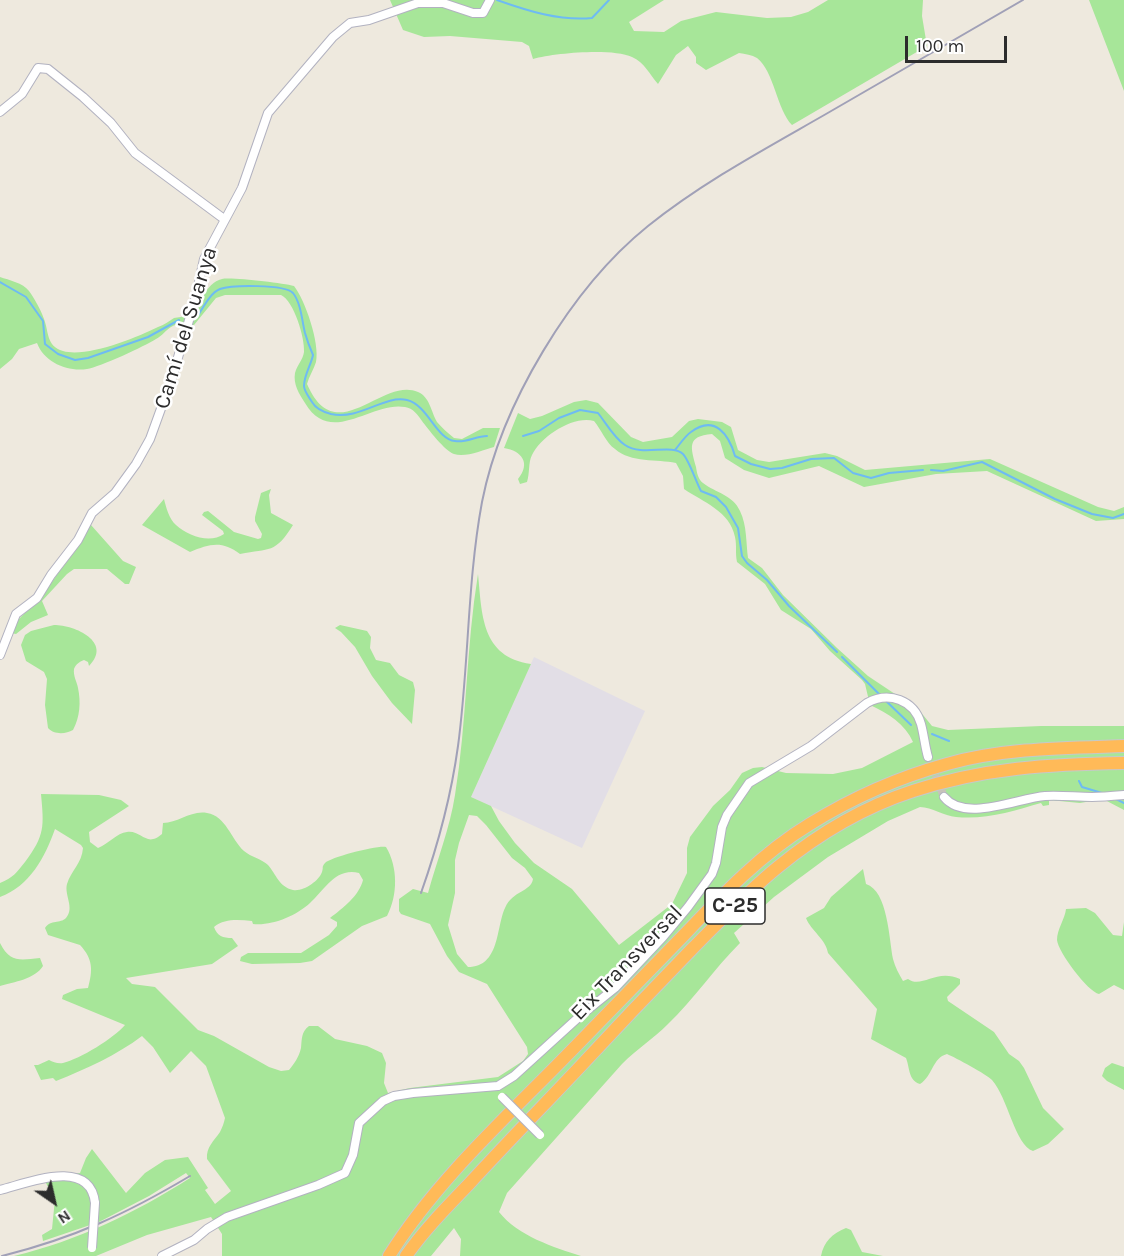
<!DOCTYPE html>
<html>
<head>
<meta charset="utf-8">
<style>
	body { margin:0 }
	#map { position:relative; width:1124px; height:1256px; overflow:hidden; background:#eee9de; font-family:Karla,sans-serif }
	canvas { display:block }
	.north { position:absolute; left:24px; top:1172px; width:60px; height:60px; -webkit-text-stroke:4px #fff; paint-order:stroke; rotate:146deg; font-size:16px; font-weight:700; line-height:24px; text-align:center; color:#2c2c2c }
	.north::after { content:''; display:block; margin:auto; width:21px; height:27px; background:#2c2c2c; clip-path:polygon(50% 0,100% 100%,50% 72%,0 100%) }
	.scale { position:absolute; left:905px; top:36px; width:102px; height:27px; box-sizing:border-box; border:3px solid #2c2c2c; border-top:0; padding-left:8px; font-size:18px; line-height:21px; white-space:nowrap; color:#2c2c2c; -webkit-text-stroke:4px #fff; paint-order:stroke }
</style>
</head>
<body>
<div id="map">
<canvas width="1124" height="1256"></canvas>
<div class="north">N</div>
<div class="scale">100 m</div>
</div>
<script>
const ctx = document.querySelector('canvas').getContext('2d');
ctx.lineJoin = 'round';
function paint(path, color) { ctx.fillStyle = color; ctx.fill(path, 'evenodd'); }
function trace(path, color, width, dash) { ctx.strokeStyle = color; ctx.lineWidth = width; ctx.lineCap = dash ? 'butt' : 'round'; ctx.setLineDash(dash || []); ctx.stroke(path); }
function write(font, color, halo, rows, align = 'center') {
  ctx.font = font + ' Karla,sans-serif'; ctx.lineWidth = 5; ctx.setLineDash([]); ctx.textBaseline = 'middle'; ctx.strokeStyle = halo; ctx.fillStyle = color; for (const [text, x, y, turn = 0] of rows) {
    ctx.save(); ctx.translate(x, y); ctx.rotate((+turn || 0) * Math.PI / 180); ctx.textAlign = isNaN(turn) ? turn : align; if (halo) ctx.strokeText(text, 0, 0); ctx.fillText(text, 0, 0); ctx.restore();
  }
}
const industrial = new Path2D(`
	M534,657l111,54 -63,137 -111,-51z`);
const green = new Path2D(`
	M390,0h274l-35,22 5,9 30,1 17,-11 35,-9 51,6 24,-1 17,-5 20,-12h95l-1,16 5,30 -135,79c-15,-15 -18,-54 -35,-67 -5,-3 -12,-4 -18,-5l-33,17 -10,-7v-6l-8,-11 -12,9 -18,29c-8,-9 -14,-22 -26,-27 -20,-9 -77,-4 -99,2l-4,-13 -7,-4 -72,-6 -26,1 -21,-7z
	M1089,0h35v91z
	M0,277c9,3 23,6 29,14 5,7 12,19 15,28 5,13 2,27 19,32 23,7 73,-13 95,-24 6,-2 11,-6 16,-9 4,-1 10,-1 13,-3 14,-9 18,-32 35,-36 10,-2 60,4 72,7 11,14 26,57 22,76 -2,7 -7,14 -9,22 29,67 75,-8 111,8 12,5 13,20 19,30 5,6 11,11 17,16l8,1 21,-11h17l-6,19c-11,3 -29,11 -40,7 -9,-3 -26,-25 -32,-33 -4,-6 -9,-13 -17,-14 -34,-6 -74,40 -100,-4 -6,-9 -12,-19 -10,-30 2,-8 8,-13 9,-21 1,-14 -10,-51 -23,-57h-56l-9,3 -22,27c-8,-1 -16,-2 -23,2 -5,3 -9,9 -15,12 -11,7 -56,28 -69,30 -20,3 -43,-7 -50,-26l-18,6 -7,10 -12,10z
	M586,400l12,3 33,34 12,5 29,-5 17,-16 9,-2 24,3 9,5 7,23 19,10 12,2 56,-9 12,3 28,14 125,-11 108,48 16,4 10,-4v12l-28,2 -109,-50 -51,3 -72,13 -45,-21 -50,12 -25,-8 -19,-12 -5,-17 -8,-7c-26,2 -21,14 -16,33 1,6 2,12 7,16 13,10 30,12 37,28 7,14 6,32 8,47l14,10 21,27 54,53 31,28 51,34 13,16 16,4 93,-4h83v84l-21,-11 -23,4 -31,-3v5l-6,1 -2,-3c-28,8 -55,17 -85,14 -12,-1 -24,-10 -36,-10l-32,14 -60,36 -54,40 -40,36 6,10c-26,26 -46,56 -72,81 -15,15 -31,25 -46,40l-115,129 -8,19c19,24 54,35 82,44h-121l1,-17 -7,-11 -23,28h-209v-22l-11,-17 -64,18 -51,21h-82c65,-16 119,-42 176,-78l-4,-5 -37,23 -50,26 -56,19 -1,-6 10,-6 3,-30 -13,-23 38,-3 6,-15 6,-9 34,44 19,-20 20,-13 23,-3 20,31 -3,2 10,14 16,-13 -24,-32c-1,-12 7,-18 13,-27 2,-4 4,-9 5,-14l-19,-52 -15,-15 -21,22 -17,-26 -11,-11c-25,19 -56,33 -86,45l-3,-3 -12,2 -7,-15h4l11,-5c4,2 9,4 14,3 17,-4 51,-25 62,-38l-63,-26 1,-4 14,-6 11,-1c5,-18 5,-29 -8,-43l-32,-10 -3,-7c6,-9 15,-4 21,-10 9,-10 -2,-23 1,-34 4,-13 15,-21 16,-36l-2,-3 -26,-16c-10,28 -25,57 -55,68v-14c13,-5 17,-11 25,-21 20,-27 19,-35 16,-68l58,1 22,5 8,6 -40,26 1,10 8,6c10,-4 19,-15 29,-16 15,-2 19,16 35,2l1,-11c15,0 28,-13 44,-10 19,3 24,26 37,38 7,6 18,8 24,14 8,9 11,22 25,25 10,2 26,-9 29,-18 2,-6 -1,-4 3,-9 6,-6 53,-18 61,-16 12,20 12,48 1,69l-25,10 -50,35 -12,2 -48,1 -12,-3 1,-4 7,-4h53l28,-18 8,-9v-4l-7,-4c13,-10 29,-22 33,-38l-4,-7c-24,-6 -35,18 -49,30 -14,13 -38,23 -57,21l-1,-3c-13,-1 -27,-3 -38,6 3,9 9,11 18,11l6,8 -26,18 -86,14 6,6 23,3 43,43 16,6 55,31 12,4 8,-1c5,-6 10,-13 12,-22 1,-9 0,-16 8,-22h9l17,13 32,7 15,7 4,10 -2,20 4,10 22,-5 88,-11 25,-16 5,-7 -1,-7 -40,-63 -28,-12 -12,-16 -17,-32 -29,-10 -2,-3v-12l14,-10 15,4c9,-33 22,-65 27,-98 12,-73 11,-148 23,-221 4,40 3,83 53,90l-60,133 20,9 8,15 16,22 19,20 38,26 47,56 53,-41 15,-31v-25l3,-11 23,-31 17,-16 12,-17 11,-5 9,-1 24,6 47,1 29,-6 51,-26c-8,-18 -25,-29 -43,-37l-5,-21 -3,-4 -32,-29 -19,-22 -30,-19 -16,-26 -28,-22c-2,-9 0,-16 -2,-25 -5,-26 -32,-35 -51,-48l-1,-13 -7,-13c-19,-4 -45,0 -61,-14 -9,-6 -14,-20 -21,-28 -20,-6 -53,15 -62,34 -4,8 -2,18 -5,27l-7,2 -2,-5c13,-16 4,-28 -14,-31l14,-35 12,6 12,-3 32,-14zM469,815l8,1 9,9 26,33 13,10 8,11c-2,13 -20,11 -28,29 -9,19 -5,59 -37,59l-11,-13 -9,-29 7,-32v-33l4,-17z
	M271,489l-2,6 2,18 22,12c-18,29 -23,23 -53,29 -18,-14 -31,-10 -50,-2l-48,-27 22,-26c2,8 5,20 12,26 12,11 34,19 48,9l-1,-3 -21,-16 2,-3 4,-1 26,21 24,7 3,-1 1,-4 -7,-13v-4l6,-24z
	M91,525l32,36 13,6 -7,17h-4l-18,-15h-33l-7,5 -25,27 6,14 -17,7 -15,12 -5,-1 7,-13 27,-28z
	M54,625c21,0 59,17 35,41l-1,-4 -4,-2c-5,2 -8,4 -10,9 -1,7 3,13 4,19 3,14 2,29 -5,42 -7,4 -19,5 -25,-2l-3,-23 2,-26 -3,-7 -18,-11 -5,-16 4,-10 6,-4z
	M340,625l27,6 4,6 -1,11 6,12 14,3 9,12 14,7 2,8 -3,34 -20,-21 -20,-27 -17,-29 -14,-15 -6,-4z
	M863,869l3,15c22,7 23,55 27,75 2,8 6,15 10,22l5,-2c14,10 28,-11 52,0v5l-13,13 1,4 46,31 15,22 10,7 5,7 19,40 21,21 -16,15 -15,7c-18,-6 -25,-53 -41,-71 -6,-6 -36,-22 -45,-26 -15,4 -14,22 -27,30 -12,-4 -10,-16 -14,-26l-35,-19 6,-30 -49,-56c-2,-14 -17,-22 -22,-35l18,-10 7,-11z
	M1086,908l9,5 18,22 9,1 2,-14v68l-10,-5 -15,9c-11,-2 -41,-42 -42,-54 0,-11 8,-21 9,-31z
	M0,943c10,20 20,17 40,15l3,8c-8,13 -29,16 -43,20z
	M1112,1063l12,4v23l-17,-9 -5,-5 3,-8z
	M846,1228l5,2 11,22 21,4h-62c3,-15 11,-22 25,-28z`);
const stream = new Path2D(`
	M497,0c31,11 62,21 95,18l17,-18
	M0,282l26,15 17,24 2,23 13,10 17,6 13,-2 60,-21 31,-17
	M197,317c6,-9 13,-24 23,-28 11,-4 65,-5 73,4 8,10 9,28 12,40 2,7 5,15 8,22 -2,10 -9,20 -9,31 0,5 5,11 8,16 4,7 11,10 19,12 30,6 52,-19 76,-14 21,5 29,39 48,41 11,2 21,-5 32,-5
	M523,436l16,-5 20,-13 21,-8 18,3c8,10 16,25 27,32 18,12 46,-2 58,9 6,6 13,28 18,37l15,6 10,10 12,21 4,28 5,7 20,17 22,26 48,46
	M675,450c5,-6 10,-14 16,-18 24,-18 38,3 44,24l16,8 19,5 12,-1 29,-9 23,-1 19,15 18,5 18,-5 34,-3
	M931,470l12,1 39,-9 73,37 37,15 21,4 11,-4
	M842,657l39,39
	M885,700l26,25
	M932,734l17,7
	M1079,781l3,6 20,6
	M1116,799l8,4`);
const minorTunnel = new Path2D(`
	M931,764l13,33`);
const minor = new Path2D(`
	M0,112l22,-18 16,-26 10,1 35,28 28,26 24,30 89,66
	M0,655l16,-41 21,-16 14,-23 27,-35 14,-27 23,-20 21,-29 14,-25 21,-58 24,-81 9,-41 38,-71 26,-75 65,-76 17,-14 19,-3 49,-17h25l30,10h10l7,-13
	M944,797c21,26 74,1 101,-1 16,-1 31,1 47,1 10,0 21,-1 32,-2
	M0,1190c28,-7 90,-33 95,13
	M162,1256l32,-16 13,-11 20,-12 91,-32 27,-12 8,-18 6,-32 24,-22 11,-5 19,-3 85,-7 16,-10 66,-60 35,-28 48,-51 25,-30 24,-33 4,-11 6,-36 5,-12 22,-32 62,-37 56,-43c22,-12 47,-3 54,21 3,11 4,23 7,33`);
const highway = new Path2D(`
	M389,1256c48,-77 121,-142 184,-207 37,-38 74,-76 111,-114 38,-40 78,-82 126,-111 42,-26 90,-47 137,-60 57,-16 118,-16 177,-18
	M406,1256c18,-26 41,-49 63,-72 35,-38 71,-75 107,-113 38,-41 77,-82 116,-122 28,-28 55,-57 86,-82 39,-32 86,-60 135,-76 70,-23 138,-27 211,-28`);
const rail = new Path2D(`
	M421,893c17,-48 30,-96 37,-147 11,-81 9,-163 24,-244 19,-97 89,-214 166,-276 55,-44 117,-77 178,-112 66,-38 131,-76 197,-114
	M2,1256c72,-18 124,-42 188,-80`);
const minorBridge = new Path2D(`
	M502,1097l38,38
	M92,1248l3,-45`);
const shields = [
	[735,906,60]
];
const shieldNames = [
	["C-25",735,906]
];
const streetNames = [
	["Camí del Suanya",186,328,-73],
	["Eix Transversal",627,963,-46]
];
paint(industrial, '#e2dee6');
paint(green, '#a7e699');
trace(stream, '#6ebbf3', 2);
trace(minorTunnel, '#c7c3ba', 8, [8, 4]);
trace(minor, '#b2b2c0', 10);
trace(highway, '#c8c8c8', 14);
trace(minor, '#fff', 8);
trace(highway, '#ffba58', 12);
trace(rail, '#a0a0b7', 2);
trace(minorBridge, '#b2b2c0', 10, []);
trace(minorBridge, '#fff', 8);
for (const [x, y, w] of shields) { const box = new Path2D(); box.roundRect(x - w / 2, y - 18, w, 36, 4.5); ctx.fillStyle = '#fff'; ctx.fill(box); trace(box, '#2c2c2c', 1.5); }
write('bold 21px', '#2c2c2c', null, shieldNames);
write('22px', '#2c2c2c', '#fff', streetNames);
</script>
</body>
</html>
